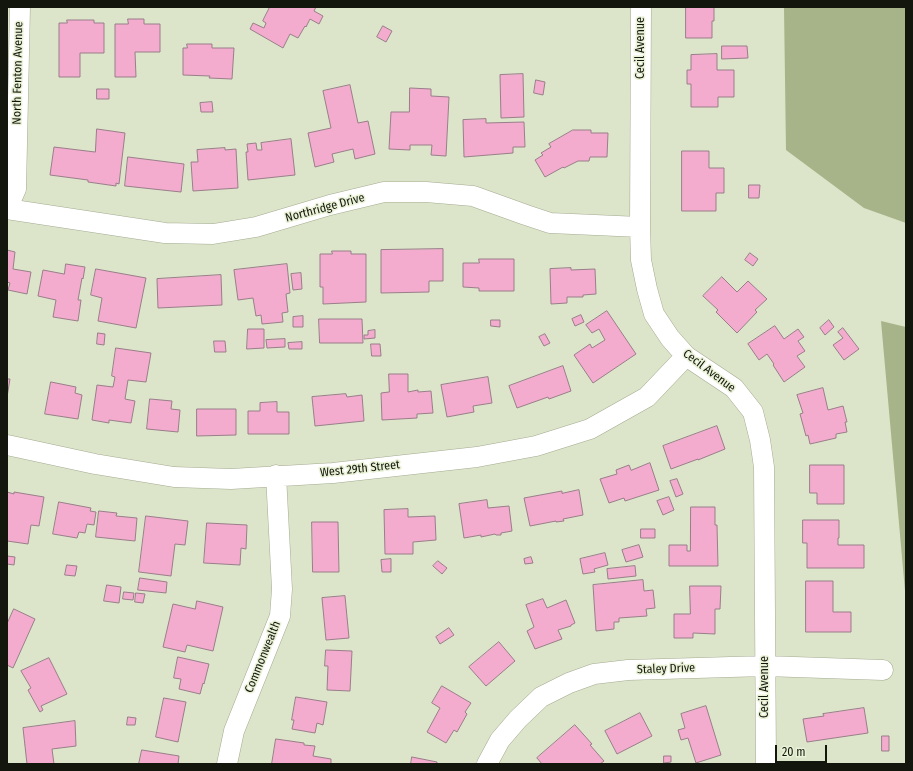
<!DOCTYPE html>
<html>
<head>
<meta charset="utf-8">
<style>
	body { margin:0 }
	#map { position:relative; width:913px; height:771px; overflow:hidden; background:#dce4c9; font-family:"Fira Sans Condensed",sans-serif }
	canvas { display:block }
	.frame { position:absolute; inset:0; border:8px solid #13160c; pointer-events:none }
	.scale { position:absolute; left:775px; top:745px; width:52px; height:18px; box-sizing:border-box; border:2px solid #13160c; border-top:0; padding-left:5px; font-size:12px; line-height:14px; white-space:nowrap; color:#13160c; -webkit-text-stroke:3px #e9f1d6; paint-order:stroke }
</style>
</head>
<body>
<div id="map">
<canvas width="913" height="771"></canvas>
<div class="frame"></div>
<div class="scale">20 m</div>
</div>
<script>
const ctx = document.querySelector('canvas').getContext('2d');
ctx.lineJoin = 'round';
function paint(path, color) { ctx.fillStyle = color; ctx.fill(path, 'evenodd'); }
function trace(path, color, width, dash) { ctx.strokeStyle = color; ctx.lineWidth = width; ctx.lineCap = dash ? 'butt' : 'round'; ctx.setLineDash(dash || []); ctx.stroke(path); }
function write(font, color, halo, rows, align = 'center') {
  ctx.font = font + ' "Fira Sans Condensed",sans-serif'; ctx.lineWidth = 3; ctx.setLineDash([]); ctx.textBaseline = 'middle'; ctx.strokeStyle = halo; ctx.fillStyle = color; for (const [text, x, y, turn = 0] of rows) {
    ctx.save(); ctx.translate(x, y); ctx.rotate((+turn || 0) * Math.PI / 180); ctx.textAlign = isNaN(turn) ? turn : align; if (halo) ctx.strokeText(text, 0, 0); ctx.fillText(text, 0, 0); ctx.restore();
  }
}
const green = new Path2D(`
	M784,7h122v216l-42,-15 -78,-58z
	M881,321l25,6v275z`);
const building = new Path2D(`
	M270,7h46l-2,4 9,5 -4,8 -9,-5 -4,8 -1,-1 -7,12 -8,-4 -7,14 -33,-19 3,-6 11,5 2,-5 -3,-2z
	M686,7h28v14h-2v17h-26z
	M128,19h16v5h16v28h-25l1,25h-21v-53h13z
	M67,20h27v3h10v30h-24v24h-21v-54h8z
	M383,26l9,5 -6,11 -9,-5z
	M187,44h25v4h22l-2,31 -23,-1 1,-2 -27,-1v-27h4z
	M722,46h25l1,12 -26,1z
	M717,54v16h17v27h-16v10h-27v-23h-4v-14h4v-15z
	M523,74l1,43 -23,1 -1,-43z
	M536,80l9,2 -2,13 -9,-2z
	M350,85l8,38 10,-2 7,33 -20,5 -2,-10 -21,5 2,8 -19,5 -7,-34 23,-5 -8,-37z
	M410,88l21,1v7l18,1 -3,59 -15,-1 1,-10h-22v5l-21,-1 2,-37h18z
	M97,89h12v10h-12z
	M212,102l1,10h-12l-1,-9z
	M486,119v4l38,-1 1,25h-12v6l-49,4 -1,-37z
	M97,129l28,4 -6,51 -3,-1v3l-28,-4v-2l-38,-5 4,-28 41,5z
	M573,130h18v3h17l-1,24h-17l-1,4h-11l-14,7 -1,-1 -18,10 -10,-17 8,-5 -2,-2 10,-6 -2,-3z
	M291,139l4,36 -47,5 -2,-28h2l-1,-8 9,-1 1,7h5l-1,-7z
	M225,148v2l11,-1 2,39 -45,3 -2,-29h7l-1,-12z
	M682,151h27v17h15v25h-8v18h-34z
	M128,157l56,7 -3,28 -56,-6z
	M749,185h11l-1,13h-10z
	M443,249v32h-14v11l-48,1v-43z
	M7,250l8,2 -2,17 18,3 -4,22 -19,-4 2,-7 -3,-1z
	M332,251h19v3h15v48l-43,2v-17h-3v-33h12z
	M750,253l8,6 -5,7 -8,-6z
	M479,259h35v32h-35v-3l-16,-1v-24h16z
	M66,264l19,3 -2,12 -1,-1 -4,22h3l-3,21 -25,-4 3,-17 -18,-4 5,-26 21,4z
	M287,264l3,29 -4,1 2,18 -6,1 1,9 -21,2 -1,-9 -5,1 -3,-18 -15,2 -4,-30z
	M571,268v2l24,-1 1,25 -13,1v2h-16v6l-16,1 -1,-35z
	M96,269l50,9 -10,50 -38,-7 4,-23 -11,-3z
	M301,273l1,16 -9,1 -2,-16z
	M221,275l1,30 -64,3 -1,-29z
	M722,277l15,15 11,-11 19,18 -12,11 2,2 -20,21 -21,-21 2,-2 -15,-14z
	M607,311l29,43 -43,29 -19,-28 16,-11 2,4 13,-8 -6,-11 -7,4 -6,-8z
	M581,315l3,7 -9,4 -3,-7z
	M303,316v11h-10v-10z
	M319,319h43l1,24h-43z
	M491,320h9v7l-9,-1z
	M829,320l5,7 -9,8 -5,-7z
	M775,326l9,13 14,-10 6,8 -6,4 7,10 -8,5 8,11 -21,15 -11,-17 1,-1 -7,-10 -8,6 -11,-16z
	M843,328l16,21 -15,11 -11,-15 10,-7 -5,-6z
	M248,329h16v19l-17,1z
	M375,330v8l-11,1v-4h4v-4z
	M98,333l7,1 -1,11 -7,-1z
	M545,334l5,9 -6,3 -5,-9z
	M285,339v8l-18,1 -1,-8z
	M214,341h11l1,11h-11z
	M302,342v7h-13l-1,-6z
	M371,344h9l1,12h-9z
	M116,348l35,5 -5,29 -18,-2 -3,19 10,2 -4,22 -22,-3v3l-17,-3 5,-35 16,2 2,-10 -3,-1z
	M563,366l8,25 -22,8 -1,-2 -31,11 -8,-22z
	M389,374h19v18l10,-2v2l13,-1 2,22 -16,1v4l-35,2 -1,-27 8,-1z
	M488,377l4,26 -19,3 1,6 -27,5 -6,-32z
	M7,379h3l-3,18z
	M51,382l25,5 -1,6 7,2 -4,24 -33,-5z
	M823,388l5,22 15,-4 4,16h-2l2,10 -11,2v4l-26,6 -2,-9 -2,1 -6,-22 3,-1 -6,-18z
	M346,394l1,3 15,-2 2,26 -49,5 -3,-29z
	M150,399l22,2 -1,8 9,1 -2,22 -31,-3z
	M277,402v10h12v22h-41v-23h12v-8z
	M197,409h39v26l-39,1z
	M717,426l8,23 -27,11v-1l-27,10 -8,-23z
	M650,463l9,27 -34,11 -1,-3 -15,5 -9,-24 17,-5 -1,-4 13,-5 2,5z
	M810,465h34v39h-27v-11h-7z
	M677,479l6,15 -7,3 -6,-16z
	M579,490l4,25 -20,4 1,2 -8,1v-1l-26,5 -6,-28 38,-7v2z
	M7,492l7,2v-2l30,5 -5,29 -8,-1 -3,19 -21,-3z
	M669,497l5,13 -11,5 -6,-14z
	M487,500l1,8 21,-2 3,25 -11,2v2h-5l-1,-1 -14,3v-2l-17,3 -5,-34z
	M59,502l32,6 -1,3 6,1 -2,13 -7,-1 -2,9 -6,-1 -2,6 -24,-4z
	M691,507h24v18h2l1,41h-49v-21h18v6h3z
	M408,509v8l27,-1 1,24 -23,2v12h-28l-1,-44z
	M99,511l18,2 -1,3 21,2 -2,23 -39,-4z
	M146,516l42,5 -3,24 -10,-1 -4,32 -32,-4z
	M803,520h36v18h-1v7h26v23h-57v-25h-4z
	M312,522h26l1,50h-26z
	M207,523l40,2 -1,24 -5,-1 -1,17 -36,-2z
	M641,529h14v9h-14z
	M639,545l4,12 -17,5 -4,-12z
	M605,553l3,12 -14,4 1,3 -12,2 -3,-15z
	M7,556l8,1 -1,8 -7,-1z
	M531,557l2,6 -8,1 -1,-5z
	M391,559v13h-9l-1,-12z
	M438,561l9,7 -5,6 -9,-8z
	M67,565l10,1 -2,10 -10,-1z
	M635,566l1,10 -28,3 -1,-10z
	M140,578l27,4 -1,11 -28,-3z
	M643,580l1,11 9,-1 2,18 -9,1 1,7 -28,2v4h-5v7l-18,2 -3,-46z
	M806,581h27v31h18v20h-45z
	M107,585l14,2 -2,16 -15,-2z
	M690,586h31l-1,23h-5v25l-22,-1v5h-19v-24h16z
	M124,592l10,1 -1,7 -10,-1z
	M136,593l9,1 -2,9 -8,-1z
	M345,596l4,42 -23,2 -4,-42z
	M543,599l4,9 19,-8 9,23 -4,2v1l-13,4 4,9 -27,10 -8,-18 7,-4 -8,-22z
	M197,601l26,6 -10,44 -26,-6 -2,7 -22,-5 10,-43 22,5z
	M14,609l21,10 -22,49 -6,-3v-41z
	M449,628l5,7 -14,9 -4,-7z
	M499,642l16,19 -29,25 -17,-19z
	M326,650l26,1 -2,40 -23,-1 1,-24h-3z
	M178,657l31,7 -5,20 -1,-1 -3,11 -21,-5 2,-10 -7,-1z
	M49,658l18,36 -26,12 2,4 -3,2 -11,-20 -1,-2 3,-2 -10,-17z
	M442,686l29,17 -6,9 2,2 -10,18 -3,-2 -8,13 -19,-11 13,-24 -8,-5z
	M296,697l31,5 -4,23 -6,-2 -2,10 -23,-4 2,-9h-2z
	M164,698l22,4 -8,40 -22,-5z
	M706,706l15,49 -25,8 -8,-25 -7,2 -3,-10 7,-2 -4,-14z
	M864,708l4,25 -61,9 -4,-23 21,-3 -1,-2z
	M640,713l12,23 -35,18 -12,-23z
	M128,717l8,1 -1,7h-8z
	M75,721l1,25 -24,3 2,15h-27l-4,-36z
	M575,725l17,19 -2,1 14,16 -4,3h-58l-5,-6z
	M882,736h7v15h-7z
	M276,739l28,4v2l11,1 -2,10 18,3v5h-59z
	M142,750l37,6 -1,8h-39z
	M664,756h7v6l-7,1z
	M412,757l25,5v2h-26z`);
const minor = new Path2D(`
	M641,7l-1,220 1,33 6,29 7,25 16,24 16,18 48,32 19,24 7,28 4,27 2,297
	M7,209l158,24 48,1 43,-7 74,-22 54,-13h42l47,4 53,19 24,8 90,4
	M7,209l9,-20 4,-182
	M7,445l88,19 79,13 57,2 102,-6 144,-16 59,-11 54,-17 57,-32 39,-41
	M227,764l7,-33 46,-115 2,-27 -6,-114
	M487,764l13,-24 18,-21 23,-22 28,-14 25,-9 34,-4 137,-4 118,4`);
const streetNames = [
	["Cecil Avenue",641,48,-90],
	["North Fenton Avenue",18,73,-89],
	["Northridge Drive",325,208,-15],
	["Cecil Avenue",709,371,37],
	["West 29th Street",360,469,-6],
	["Commonwealth",263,657,-68],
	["Staley Drive",666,669,-2],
	["Cecil Avenue",765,687,-90]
];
paint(green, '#a7b388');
paint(building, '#f3accd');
trace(building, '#997e8a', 1);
trace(minor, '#a3ab91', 21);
trace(minor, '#fff', 20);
write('12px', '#13160c', '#e9f1d6', streetNames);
</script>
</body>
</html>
